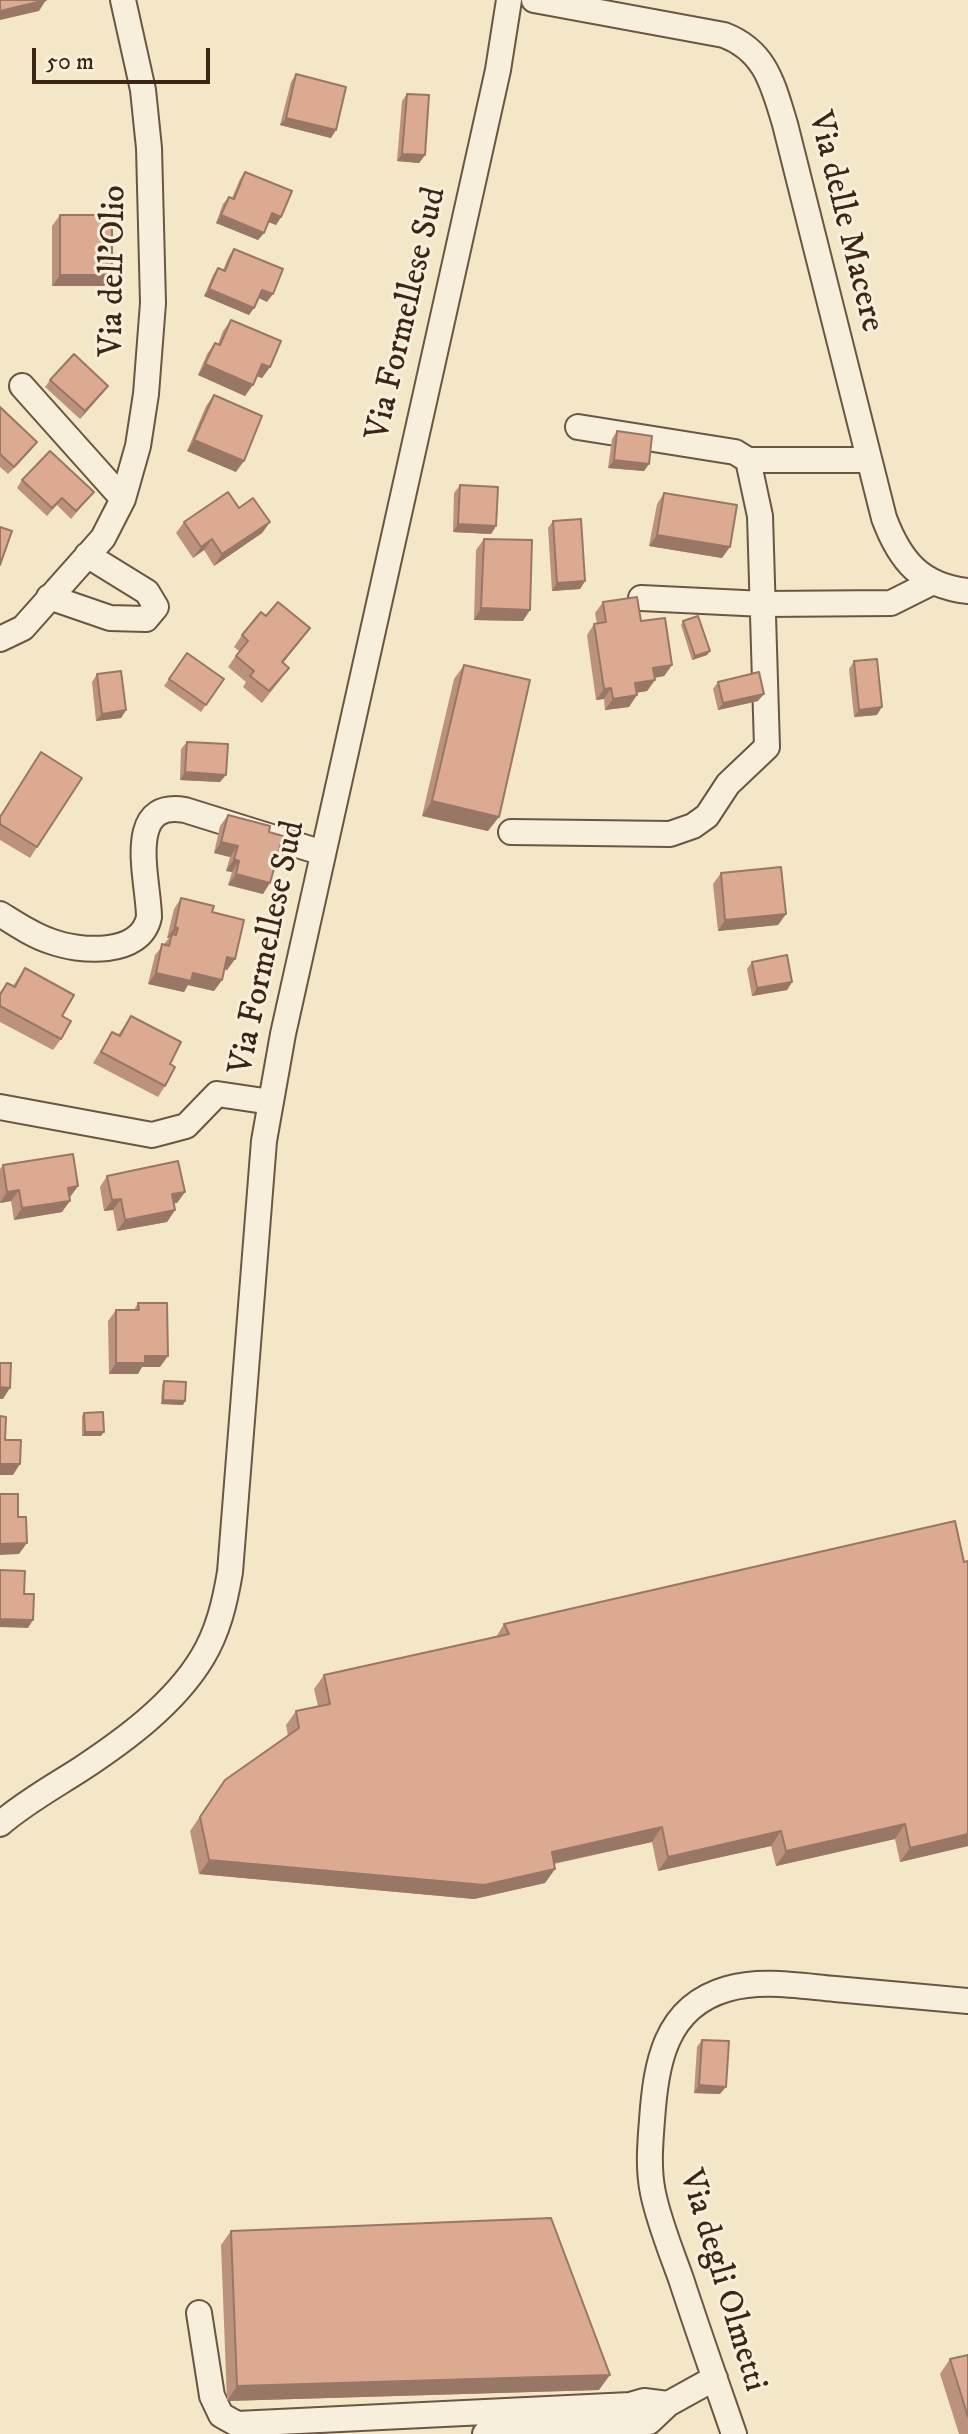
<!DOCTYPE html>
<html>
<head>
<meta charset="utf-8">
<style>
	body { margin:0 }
	#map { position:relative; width:968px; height:2434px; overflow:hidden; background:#f3e7c7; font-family:"IM FELL DW Pica",serif }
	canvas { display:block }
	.scale { position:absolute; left:32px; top:48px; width:178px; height:36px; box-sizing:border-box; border:4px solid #3c2515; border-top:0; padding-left:10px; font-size:24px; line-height:28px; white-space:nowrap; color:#3c2515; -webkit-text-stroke:6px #f7efdb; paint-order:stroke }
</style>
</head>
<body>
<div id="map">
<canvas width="968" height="2434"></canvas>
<div class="scale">50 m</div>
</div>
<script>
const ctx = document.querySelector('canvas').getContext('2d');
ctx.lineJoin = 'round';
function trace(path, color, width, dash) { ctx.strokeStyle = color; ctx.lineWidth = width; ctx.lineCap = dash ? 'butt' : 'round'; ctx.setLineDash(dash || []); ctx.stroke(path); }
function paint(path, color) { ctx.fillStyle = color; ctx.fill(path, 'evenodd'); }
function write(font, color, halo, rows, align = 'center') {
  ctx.font = font + ' "IM FELL DW Pica",serif'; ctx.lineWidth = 6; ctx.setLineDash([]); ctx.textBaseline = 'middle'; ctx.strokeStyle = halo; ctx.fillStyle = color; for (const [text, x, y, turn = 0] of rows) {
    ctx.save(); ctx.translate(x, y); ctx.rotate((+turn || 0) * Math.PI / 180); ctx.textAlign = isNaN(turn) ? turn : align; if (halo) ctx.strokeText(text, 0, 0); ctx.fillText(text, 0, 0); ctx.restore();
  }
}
const minor = new Path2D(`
	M534,0l190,35c42,16 49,50 61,89l99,394c16,43 37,68 84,73
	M22,386l101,113
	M578,427l157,25 13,8h121
	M49,597l61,21 36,1 10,-12 -9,-15 -60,-37
	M641,598l123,6 127,-1 42,-21
	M0,639l23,-11 80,-90 20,-39 15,-53 8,-52 7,-91 -4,-155 -6,-58 -20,-90
	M511,832l159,2 23,-8 14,-10 21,-32 39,-37 -7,-231 -12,-56
	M0,914c16,10 32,21 50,27 29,11 91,16 99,-24 0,-35 -26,-118 36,-107l138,43
	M0,1107l152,28 34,-9 31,-32 54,8
	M0,1824c24,-21 53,-37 81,-55 44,-29 93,-65 121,-111 16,-26 23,-56 28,-86l34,-431 19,-107 215,-964 11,-70
	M199,2313l13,83 9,19 16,9 393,-19 14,-4 24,3 47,-26
	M485,2434l164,-12 19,-18
	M734,2434c-18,-52 -36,-103 -53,-155 -10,-28 -22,-57 -28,-86 -5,-24 -3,-48 -1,-73 4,-55 12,-113 75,-131 34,-10 73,-3 108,0 44,4 89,8 133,12`);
const wall = new Path2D(`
	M296,74l35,64 -51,-13 11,-43z
	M407,94l18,61 -6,8 -22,-2 5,-60z
	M245,172l36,45 -5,8 -8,-3 -4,11 -6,7 -42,-17 7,-19 6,-7 3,1 8,-19z
	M60,215l52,60 -8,11h-52v-60z
	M234,249l33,53 -8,-4 -10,17 -45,-19 9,-21 5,-7 5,2 6,-14z
	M231,320l39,47 -8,11 -5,-2 -12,20 -47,-21 9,-21 8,-11 3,1 5,-13z
	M50,380l58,6 -28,33 -35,-32z
	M214,395l22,77 -49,-21 19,-45z
	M0,407l31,43 -23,24 -8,-7z
	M617,431l32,33 -5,7 -36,-3 4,-29z
	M22,480l72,12 -23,27 -14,-14 -10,11 -30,-28z
	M460,485l36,41 -5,8 -38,-2 1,-39z
	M664,493l58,65 -73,-12 8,-42z
	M239,508l31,14 -8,11 -48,33 -10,-16 -11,8 -17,-25 8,-11z
	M553,521l32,60 -5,8 -28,2 -4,-63z
	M484,539l39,82 -49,-1 2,-70z
	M603,602l38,19 31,44 -8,11 -9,2v2l-8,11 -11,2 -7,14 -24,3 -1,-11 -8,1 -9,-65 7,-11h3l-2,-11z
	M266,616l36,23 -19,24 -2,16 -19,24 -19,-16 3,-5 -18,-15 11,-16 -5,-4 8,-12z
	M683,621l27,30 -3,4 -15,5 -11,-35z
	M187,653l37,26 -23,33 -37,-26z
	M854,661l23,54 -23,2 -5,-48z
	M464,665l24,166 -66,-15 32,-137z
	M97,674l29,36 -5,8 -25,3 -4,-39z
	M718,682l40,19 -40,9 -5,-21z
	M187,742l33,40 -40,-2 1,-31z
	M41,752l-4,95 -7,11 -30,-18v-24z
	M228,815l41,17 -6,62 -35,-9 4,-13 -6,-1 4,-14 -16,-4 6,-27z
	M721,873l65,41 -8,11 -60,6 -5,-47z
	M181,898l31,14 23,47 -8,11 -3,-1 -2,11 -8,11 -26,-6 -4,7 -36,-8 7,-29 14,-17h-2l7,-29z
	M752,962l40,20 -5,8 -35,6 -5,-27z
	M25,968l37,48 -1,23 -8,11 -53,-28v-30l7,-9 6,3z
	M131,1016l39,48 -5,22 -7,11 -65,-34 19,-31 6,3z
	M3,1165l75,21 -8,11 -8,15 -48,8 -3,-19 -11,2v-34z
	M107,1176l78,16 -8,11h-3l1,7 -8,12 -50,9 -4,-21 -9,1 -4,-24z
	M138,1303l22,64h-18l-4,7h-29l-1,-53 8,-11h18z
	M164,1381l19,24 -22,-1 1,-19z
	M84,1413l17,23h-19v-20z
	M504,1624l464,222 -68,16 -5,-23 -119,27 -5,-20 -113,25 -6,-29 -98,22 1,5 -10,14 -71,16 -275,-25 -9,-43 35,-51 63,-44 -2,-11 10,-14 22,-5 -4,-17 10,-14 172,-38z
	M702,2040l18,54 -26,-1 3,-46z
	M231,2231l368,159 -372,11 -6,-156z
	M968,2355v79h-9l-19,-60 10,-15z`);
const shadedWall = new Path2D(`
	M46,0l-7,11 -39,9v-9z
	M286,118l50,12 -5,8 -51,-13z
	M402,154l23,1 -6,8 -22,-2z
	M272,213l9,4 -5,8 -10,-4z
	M221,215l43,18 -6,7 -42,-17z
	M60,275h52l-8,11h-52z
	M209,289l45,19 -5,7 -45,-19z
	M262,290l11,4 -6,8 -10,-5z
	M205,364l48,21 -8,11 -47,-21z
	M262,364l8,3 -8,11 -8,-3z
	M108,386l-5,7 -23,26 5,-8z
	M194,440l50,21 -8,11 -49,-21z
	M37,442l-6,8 -23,24 6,-7z
	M614,460l35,4 -5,7 -36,-3z
	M270,522l-8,11 -48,33 8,-12z
	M458,524l38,2 -5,8 -38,-2z
	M657,535l73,12 -8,11 -73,-12z
	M212,539l-8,11 -11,8 8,-11z
	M585,581l-5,8 -28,2 5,-8z
	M481,608l49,2 -7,11 -49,-1z
	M710,651l-3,4 -15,5 3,-4z
	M672,665l-8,11 -18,3 7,-11z
	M655,680l-8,11 -20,3 8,-11z
	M611,688l-7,11 -8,1 8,-11z
	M764,694l-6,7 -40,9 5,-7z
	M637,695l-8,12 -24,3 8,-11z
	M882,707l-5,8 -23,2 5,-7z
	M126,710l-5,8 -25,3 6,-7z
	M185,772l41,3 -6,7 -40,-2z
	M432,801l67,16 -11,14 -66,-15z
	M221,842l17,4 -8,11 -16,-4z
	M234,859l5,2 -7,11 -6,-1z
	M236,874l34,9 -7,11 -35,-9z
	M786,914l-8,11 -60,6 7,-11z
	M175,927l3,1 -7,10 1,-4 -3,4h-2z
	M227,957l8,2 -8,11 -8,-2z
	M156,973h37l29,7 -8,11 -26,-6 -4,7 -36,-8z
	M792,982l-5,8 -35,6 5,-8z
	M78,1186l-8,11 -10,2 8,-11z
	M19,1190l-8,11 -11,2 7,-11z
	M185,1192l-8,11 -13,2 8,-11z
	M121,1199l-8,11 -9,1 8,-11z
	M70,1201l-8,11 -48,8 8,-12z
	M175,1210l-8,12 -50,9 8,-11z
	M145,1356h23l-8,11h-18l-4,7h-29l7,-11z
	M0,1387l10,1 -7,11h-3z
	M163,1400l22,1 -2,4 -22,-1z
	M85,1432h19l-3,4h-19z
	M0,1464h20l-7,11h-13z
	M27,1543l-8,11 -19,1v-11z
	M0,1619l33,1 -5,8 -28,-1z
	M905,1824l-10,15 -119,27 10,-15z
	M662,1827l-10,15 -111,24 11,-14z
	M781,1831l-10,15 -113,25 10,-14z
	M968,1834v12l-68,16 10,-14z
	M209,1860l346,9 -10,14 -71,16 -275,-25z
	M699,2085l27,2 -6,7 -26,-1z
	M610,2375l-11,15 -372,11 10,-15z`);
const building = new Path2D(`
	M0,0h46l-46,11z
	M296,74l50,13 -10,43 -50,-12z
	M407,94l22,1 -4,60 -23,-1z
	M245,172l47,19 -11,26 -9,-4 -8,20 -43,-18 8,-18 5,2z
	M60,215h52v60h-52z
	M234,249l49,20 -10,25 -11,-4 -8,18 -45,-19 9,-21 7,3z
	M231,320l50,21 -11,26 -8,-3 -9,21 -48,-21 10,-21 5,2z
	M74,354l34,32 -23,25 -35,-31z
	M214,395l48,21 -18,45 -50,-21z
	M0,407l37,35 -23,25 -14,-13z
	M617,431l35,5 -3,28 -35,-4z
	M50,451l44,41 -18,19 -14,-13 -10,10 -30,-28z
	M460,485l38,2 -2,39 -38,-2z
	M228,492l11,16 14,-10 17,24 -48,32 -10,-15 -11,8 -17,-25z
	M664,493l73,12 -7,42 -73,-12z
	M581,519l4,62 -28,2 -4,-62z
	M0,527l12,4 -12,34z
	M484,539l48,1 -2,70 -49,-2z
	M637,597l4,24 24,-3 7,47 -19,3 2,12 -20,3 2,12 -24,4 -2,-11 -7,1 -10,-65 12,-2 -3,-20z
	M278,602l32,26 -28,34 7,6 -20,23 -19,-15 4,-5 -18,-15 12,-15 -6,-6 19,-23 5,4z
	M698,616l12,35 -15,5 -12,-35z
	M187,653l37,26 -18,26 -37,-26z
	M877,659l5,48 -23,3 -5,-49z
	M464,665l66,15 -31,137 -67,-16z
	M121,671l5,39 -24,4 -5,-40z
	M759,672l5,22 -41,9 -5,-21z
	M187,742l41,2 -2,31 -41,-3z
	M41,752l41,26 -45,69 -37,-23v-7z
	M228,815l42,11 -1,6 14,4 -13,47 -34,-9 3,-13 -5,-2 4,-13 -17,-4z
	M781,867l5,47 -61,6 -4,-47z
	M181,898l33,8 -2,6 32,8 -9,39 -8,-2 -5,23 -29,-7 -2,8 -35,-8 6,-29 7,2 3,-12 4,1 2,-7 -3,-1z
	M787,955l5,27 -35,6 -5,-26z
	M25,968l49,27 -12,21 9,5 -10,18 -61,-33v-11l7,-12 8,4z
	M131,1016l50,26 -11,22 5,3 -10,19 -64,-34 11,-20 8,4z
	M73,1154l5,32 -10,2 2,13 -48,7 -3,-18 -12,2 -4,-27z
	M178,1161l7,31 -13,2 3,16 -50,10 -4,-21 -9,1 -5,-24z
	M138,1303h29l1,53h-23v7h-29v-53h23z
	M0,1363h11l-1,25 -10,-1z
	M164,1381l22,1 -1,19 -22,-1z
	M103,1412l1,20h-19l-1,-19z
	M0,1416l6,1 -1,23h16l-1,24h-20z
	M0,1494h18v23h8l1,26 -27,1z
	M955,1521l9,41 4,-1v273l-58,14 -5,-24 -119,27 -5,-20 -113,26 -6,-30 -110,25 3,17 -71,16 -275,-25 -9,-43 25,-37 74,-52 -3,-17 34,-7 -6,-29 185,-41 -5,-10z
	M0,1570l25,1 -1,23h10l-1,26 -33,-1z
	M702,2040l27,1 -3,46 -27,-2z
	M551,2218l59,157 -373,11 -6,-155z
	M968,2355v62l-18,-58z`);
const streetNames = [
	["Via delle Macere",844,222,76],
	["Via dell'Olio",115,271,-89],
	["Via Formellese Sud",408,314,-77],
	["Via Formellese Sud",269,948,-78],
	["Via degli Olmetti",721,2281,73]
];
trace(minor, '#6a5642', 28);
trace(minor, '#f7efdb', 24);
paint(wall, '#bc927d');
paint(shadedWall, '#976');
paint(building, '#dbaa91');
trace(building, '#976', 2);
write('34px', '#3c2515', '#f7efdb', streetNames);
</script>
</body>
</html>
